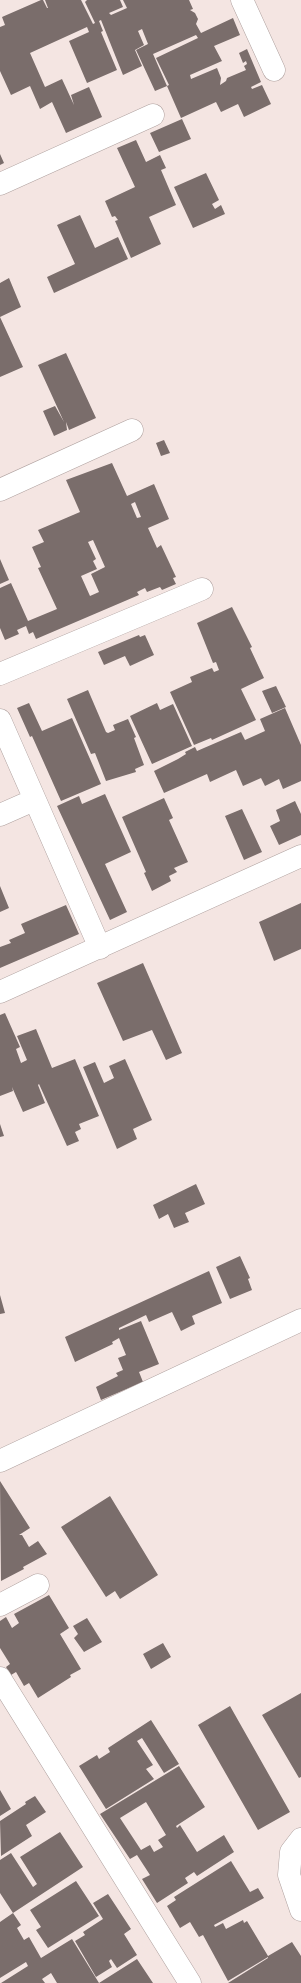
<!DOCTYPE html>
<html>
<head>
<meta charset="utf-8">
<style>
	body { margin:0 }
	canvas { display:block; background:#f4e5e2 }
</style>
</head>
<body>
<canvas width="301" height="1983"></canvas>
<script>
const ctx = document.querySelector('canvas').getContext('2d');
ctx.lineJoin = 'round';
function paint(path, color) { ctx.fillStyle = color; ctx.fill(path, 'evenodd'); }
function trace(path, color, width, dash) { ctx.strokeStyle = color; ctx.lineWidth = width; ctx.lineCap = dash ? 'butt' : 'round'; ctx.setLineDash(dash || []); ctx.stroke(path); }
const building = new Path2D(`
	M41,0h2l4,8h1l-3,-8h36l12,24 2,-1 -10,-21 2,-2h33l3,7 -14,6 2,2 16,-7 -4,-8h66l4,9 -3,1 5,3 3,6 -2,5 5,9 32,-15 7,17 -26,11 8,15 -32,14 1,4 26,-11 4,10 -1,7 6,-4 1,-3 19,-8 -2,-4 3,-2 -1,-3 -3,2 -4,-10 8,-4 14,33 -10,5 1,2 10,-4 9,19 -27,13 -6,-13 -17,8 -5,-10 -35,16 -14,-32 2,-1 -13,-27 42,-20 -2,-3 -43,19 14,32 -12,5 -19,-41 12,-6 -6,-15 -4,2 6,14 -9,5 7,16 -19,9 -22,-55 -2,1 4,10 -2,1 16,38 -30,13 -18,-42 20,-9 -2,-5 -57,26 15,34 17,-8 12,26 -3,-10 18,-8 13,30 -36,16 -14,-31 -12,7 -10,-23 -19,9 -11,-24v-44l5,-2 -3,-8z
	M182,119l9,20 -32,13 -9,-19z
	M136,140l10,22 14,-7 6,13 -5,2 15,35 -27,12 12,27 -30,14 -16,-37 3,-1 -3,-4 -3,1 -7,-16 30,-14 -18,-39z
	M0,154l4,9 -4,2z
	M206,173l13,27 -7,4 3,5 6,-4 4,9 -32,14 -19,-41z
	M80,215l15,33 23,-11 10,22 -74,34 -7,-16 28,-13 -18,-39z
	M9,278l12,29 -21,10 23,50 -23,10v-94z
	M66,353l30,65 -27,12 -3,-8 1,8 -13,6 -11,-25 12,-5 9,16 -26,-57z
	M164,440l6,13 -9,3 -5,-13z
	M112,463l15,33 27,-12 15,35 -21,9 9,20 4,-3 15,32 -3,1 3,6 -14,6 -2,-3 -13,5 -2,-4 -8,4 2,3 -103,44 -3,-7 -4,2 -3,-8 -9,4 2,4 -14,6 -5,-12v-40l11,-5 17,38 29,-12 -19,-41 3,-1 -9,-20 12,-5 -6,-12 42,-18 -14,-32zM135,502l6,15 -4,1 -6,-14zM93,540l12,27 -14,7 8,18 -9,4 -9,-20 16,-7 -4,-8 3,-2 -8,-17z
	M0,559l9,21 -9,4z
	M232,607l20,40 -2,1 14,30 -23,11 15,31 -44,20 -1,-2 -17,7 -24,-53 22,-10 -2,-5 22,-9 2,4 5,-2 -3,-8 -3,1 -16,-40z
	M139,635l1,2 5,-2 9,20 -24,11 -5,-10 -21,9 -6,-13z
	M276,686l10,21 -14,6 -10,-22z
	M88,690l18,42 2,1 7,-3 -2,-5 15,-6 8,18 -2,1 10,27 -9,4 1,3 -30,9 -11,-28 -4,1 -24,-55z
	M29,703l13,28 30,-13 29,66 -40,17 -29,-65 -2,1 -13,-29z
	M157,703l3,7 13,-6 19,42 -40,18 -22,-48z
	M285,708l16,37v36l-18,8 -4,-10 -14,7 -4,-8 -18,8 -7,-16 -26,12 -3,-8 -43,19 -10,-22 24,-12 8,-5 -1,-2 10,-5 2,4 44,-19 4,8 20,-9 -5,-12z
	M105,794l26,58 -26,12 22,48 -17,8 -53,-114 22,-10 3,8z
	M164,798l9,20 -4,2 19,42 -14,6 3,4 -8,4 2,5 -19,10 -8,-18 2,-1 -24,-55z
	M295,801l6,13v21l-22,10 -9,-19 10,-5 -4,-11z
	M242,809l20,43 -18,8 -19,-44z
	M0,886l9,22 -9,4z
	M301,903v46l-27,12 -15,-39z
	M66,905l13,29 -79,34v-21l11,-4 -2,-3 16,-7 -4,-9z
	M143,963l39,90 -16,7 -14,-30 -29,11 -26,-58z
	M5,1013l15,34 -4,2 5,14 6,-3 -10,-24 19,-7 16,39 23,-9 24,57 -20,8 2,5 -6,3 4,9 -12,5 -28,-62 -1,1 7,18 -22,9 -11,-25 1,4 -13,5v-81z
	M125,1059l27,61 -19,9 4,10 -20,10 -34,-82 12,-5 9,21 10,-5 -5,-12z
	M0,1124l4,12 -4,1z
	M196,1184l9,20 -20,9 4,9 -15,6 -6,-14 -9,5 -6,-14z
	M240,1256l10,22 -2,1 4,11 -22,9 -14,-32z
	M209,1271l13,32 -30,13 3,8 -14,7 -9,-19 -23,10 -3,-7 -27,13v2l22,-9 18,43 -20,8 4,10 -42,18 -5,-13 22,-11 -2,-3 7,-3 -5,-12 8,-3 -7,-17 -7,4 1,2 -38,18 -10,-25z
	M0,1295l5,18 -5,1z
	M0,1481l30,47 -11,7h3l7,12 9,-6 9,13 -24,13 1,2 -23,12z
	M110,1496l48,79 -38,24 -5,-8 -9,6 -45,-70z
	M49,1595l20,33 -9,6 21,35 -11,6 1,2 -33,21 -9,-15 -5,3 -8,-14 -5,3 -5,-8 4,-3 -10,-16v-27l6,-4 6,11 7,-5 -5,-9z
	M87,1618l15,24 -18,10 -10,-14 4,-4 -5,-8z
	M163,1643l8,14 -20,12 -8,-15z
	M301,1693v84l-2,1 -37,-63z
	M230,1706l60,106 -32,18 -60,-105z
	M151,1720l28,44 -15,9 -22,-35 -5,3 16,24 -7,4 8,10 -48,30 -27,-43 18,-11 2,4 11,-7 -2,-4z
	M179,1766l26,41 -29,19 1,2 3,-3 17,27 27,-17 10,17 -37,24 -3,-4 -9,6 3,5 -31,20 -15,-24 8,-4 -13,-20 -7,4 -30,-45zM146,1802l20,33 -8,5 5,7 -9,5 -4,-7 -9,5 -21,-32z
	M0,1790l11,19 -11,7z
	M35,1796l11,16 -20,13 6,11 -31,20 -1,-35 26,-17 -1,-2z
	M60,1832l23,35 -70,46 8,12 -4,3 7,12 5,-3 12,21 31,-19 27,44 38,-24 16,24h-96l-6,-10 -9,6 3,4h-44l27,-17 -2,-4 -26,16v-56l13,-9 -13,-20v-33l11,-7 22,34 4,-3 -17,-27z
	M231,1861l19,31 8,-4 6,10 -50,27 1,2 8,-4 3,6 17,-9 1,3 3,-2 21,35 24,-14 9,14v27h-73l40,-25v-1l-40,24 -25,-46 -4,2 -9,-15 -10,6 -13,-22 9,-6 -2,-3z
	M76,1881l23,35 -51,32 -12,-18 5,-3 -11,-17z
	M108,1894l23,35 -7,5 13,21 -20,13 -6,-9 -2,2 3,6 -16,10 -21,-36 10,-6 -2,-3 20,-13 -10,-16z`);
const minor = new Path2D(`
	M242,0l32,70
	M0,184l153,-69
	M0,490l132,-60
	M0,674l202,-85
	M0,720l100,228
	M0,815l34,-15
	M0,992l301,-136
	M0,1461l301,-141
	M0,1605l38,-20
	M0,1678l190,305
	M301,1839l-10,13 -2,23 12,35`);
paint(building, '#7a6d6b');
trace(minor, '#afa19f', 23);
trace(minor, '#fff', 22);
</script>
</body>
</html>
